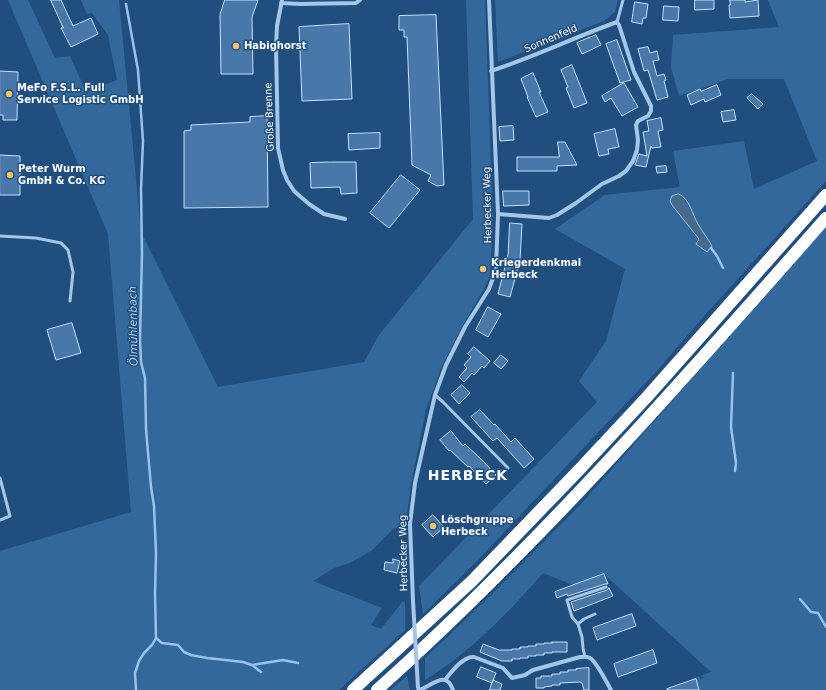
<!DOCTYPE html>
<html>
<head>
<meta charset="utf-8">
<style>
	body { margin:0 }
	canvas { display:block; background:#204e7f }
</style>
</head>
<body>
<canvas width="826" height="690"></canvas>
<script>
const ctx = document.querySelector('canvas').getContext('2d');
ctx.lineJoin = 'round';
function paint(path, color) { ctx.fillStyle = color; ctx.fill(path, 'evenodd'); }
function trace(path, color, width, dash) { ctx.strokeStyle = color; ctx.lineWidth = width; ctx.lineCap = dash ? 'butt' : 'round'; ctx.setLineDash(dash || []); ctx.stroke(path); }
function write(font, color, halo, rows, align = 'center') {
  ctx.font = font + ' "DejaVu Sans",sans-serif'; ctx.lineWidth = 3; ctx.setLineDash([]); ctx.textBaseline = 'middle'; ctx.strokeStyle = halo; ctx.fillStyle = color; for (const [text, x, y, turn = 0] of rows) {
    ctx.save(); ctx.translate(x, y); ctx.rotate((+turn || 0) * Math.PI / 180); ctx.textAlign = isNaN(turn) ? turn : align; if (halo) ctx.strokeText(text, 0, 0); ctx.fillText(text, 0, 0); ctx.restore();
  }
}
const green = new Path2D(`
	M8,0h20l27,58 15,-2 16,36 31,-12 -9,-45 -16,-22 -5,1 -6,-14h38l22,232 77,155 146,-25 15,-27 94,-116 -7,-219h19l6,165h-2v10h3l1,45 -3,56 -5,11 -24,41 -20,40 -15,42 -15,74 -5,38 -14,8 -21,21 -21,12 -16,5 -21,13 69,27 -11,17 10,4 22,-28 2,2v27l-66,60h-339v-139l131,-39 -23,-278z
	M495,0h123l-3,12 -11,9 -106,41z
	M768,0h58v181l-130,144 -40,47 -50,52 -129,137 -54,53 -4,-28 178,-184 -18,-21 27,-40 19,-72 -10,-6 -60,-34 50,-34 75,-8 -7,-36 71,-10 10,48 63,-28 -33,-82h-56l-49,17 -8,-29 2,-32 106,-8z
	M826,227v463h-127l-3,-11 -4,2 -1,-2 8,-3 1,3 3,-1 -1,-3 9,-3 -107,-98 -31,11 -30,-12c-35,40 -72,79 -118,107v-22l67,-64 90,-91z
	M407,676l3,14h-20z`);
const water = new Path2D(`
	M679,194c11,5 13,20 19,30 4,7 10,15 14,22l-5,6 -11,-8 3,-5 -27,-34 -2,-4 2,-5z`);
const stream = new Path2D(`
	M126,4l12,66 5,71 -2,48 1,65 -2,85 1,23 4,16 1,51 5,58 3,19 2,47 -1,41 1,44 -4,7 -8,8 -5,8 -4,12 1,17
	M711,248l6,8 6,12
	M733,373l-2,54 5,36 -1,8
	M800,599l11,13 7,1 8,14
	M156,638l6,5 16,2 6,7 7,3 16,3 36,4 9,3 31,-5 15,3
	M252,665l9,7`);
const building = new Path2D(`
	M51,0h10l12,26 18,-8 7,16 -8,4 -19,9 -10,-19h2z
	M225,0h33l-6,17 1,57h-32l-1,-59z
	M695,0h19v9l-19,1z
	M730,0h15v2l13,-2 1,16 -29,2 -1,-13h1z
	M635,2l13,2 -2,14h-3l-1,6 -10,-2z
	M664,6l15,1 -1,14 -15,-1z
	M436,15l8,170 -7,1 -9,-5 3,-6 -19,-10 -5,-128h-3v-7h-5v-14z
	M349,24l3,75 -50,2 -3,-74z
	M596,35l5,10 -19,9 -5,-11z
	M617,40l14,40 -11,3 -14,-39z
	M648,47l2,6 7,-2 2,9 -6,1 4,15 7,-2 2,6 -2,1 4,16 -11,3 -9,-30 -4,1 -6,-22z
	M572,65l15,38 -13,5 -8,-20 2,-1 -7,-17z
	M0,71l18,1 -1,48h-14v-5h-3z
	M533,73l8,19h-2l9,20 -12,5 -9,-20h1l-7,-18z
	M624,83l14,24 -16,9 -11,-18 -6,4 -3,-6z
	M717,85l4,10 -16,7 -1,-3 -13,6 -4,-10 13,-6 1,2z
	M752,94l11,10 -5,5 -11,-11z
	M734,110l2,10 -13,2 -2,-10z
	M267,116l1,91 -84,1v-77l7,-1v-5l59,-3v-5z
	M661,118l2,12 -5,1 3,16 -9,1 -1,-2 -5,21 -11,-2 4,-11 8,2 -4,-24 6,-1 -2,-10z
	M513,126l1,14 -14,1 -1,-14z
	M615,129l4,18 -11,2 1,5 -10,2 -5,-22z
	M380,133v15l-31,2 -1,-16z
	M558,142h7l12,23 -20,1v5h-40v-14h42z
	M0,155l20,1v39h-20z
	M331,162h25l1,31 -16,1 -1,-7 -29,1 -1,-25z
	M666,166l1,6 -10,1 -1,-6z
	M401,175l19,15 -31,38 -19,-15z
	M503,191h26v14l-25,1z
	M510,223l12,1 -2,36 -10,37 -12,-3 10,-39z
	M488,307l13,7 -13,23 -12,-7z
	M72,323l9,30 -25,7 -9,-30z
	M474,347l16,14 -6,7 -2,-2 -8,9 -2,-2 -8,9 -5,-5 8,-9 -3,-3 7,-8 -3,-3z
	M501,355l7,6 -7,8 -7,-6z
	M462,385l8,8 -11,11 -8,-9z
	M480,410l14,15 1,-1 16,18 4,-4 19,21 -10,9 -27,-30 -4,3 -22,-24z
	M451,431l12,15 2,-2 19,18 12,13 -10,9 -17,-18 -1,1 -18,-17 -1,1 -9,-11z
	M433,515l11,12 -11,10 -11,-12z
	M393,559l7,2 -3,12 -13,-3 1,-8 8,1z
	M604,574l4,10h-3l-37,12 -1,-2 -10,4 -2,-6z
	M609,588l4,8 -39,15 -3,-9 36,-12z
	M632,614l4,12 -39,14 -4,-12z
	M552,642h15v10h-15v1h-8v2h-8v1h-8v2h-8v1h-8v2h-10l-22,-9 3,-8 16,6h13v-1h8v-2h8v-1h8v-2h8v-1h8z
	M653,650l4,13 -39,14 -4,-13z
	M481,667l15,6 -4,10 -15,-6z
	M589,668v22h-5l-2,-7 -2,-1 -20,1v2h-8v1l-8,1v1h-8v-10h5v-2h11v-2h8v-2h8v-2h8v-1z
	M696,679l3,11h-31l-1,-1z
	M493,680l9,4 -2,6h-10z`);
const lane = new Path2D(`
	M617,22l6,-22
	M0,236l36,2 25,5 7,7 5,22 -3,29
	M435,395l8,7 65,66
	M0,478l10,38 -10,4
	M578,624l6,-5 11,-5
	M585,657l-2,-9 -1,-11 -4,-13 -6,-7 -5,-17 39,-13`);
const street = new Path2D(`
	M282,0l-5,26 -1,20 2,102 5,22 4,10 7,11 15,13 15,10 21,5
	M281,3l19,1 56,-1 4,-3
	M491,71c43,-14 84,-34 126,-49l2,3 15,47 17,34v5l-3,5 -10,5 -2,4 2,15 -1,10 -4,11 -7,10 -7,5 -17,8 -26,19 -19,12 -8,3 -51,-4
	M413,601l-3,-77 5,-41 20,-88 11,-30 19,-38 24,-38 4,-11 3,-9 2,-55 -9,-214
	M445,680c6,-8 18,-24 29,-23l29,11 9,10 13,-3 8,-5 47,-13c3,0 7,-1 10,1 6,3 17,25 21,32
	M419,690c13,-4 27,-21 34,0`);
const highway = new Path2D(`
	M353,690l119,-109 106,-110 68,-73 180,-203
	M377,690c162,-145 305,-309 449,-472`);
const streetBridge = new Path2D(`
	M413,601l5,87`);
const markers = [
	[236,46,4,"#f5c465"],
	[9,94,4,"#f5c465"],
	[10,175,4,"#f5c465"],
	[483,269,4,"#f5c465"],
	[433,526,4,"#f5c465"]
];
const streetNames = [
	["Sonnenfeld",551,39,-23],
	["Große Brenne",270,117,-92],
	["Herbecker Weg",488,205,-91],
	["Herbecker Weg",404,553,-91]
];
const poiNames = [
	["Habighorst",244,46],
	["MeFo F.S.L. Full",17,88],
	["Service Logistic GmbH",17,100],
	["Peter Wurm",18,169],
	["GmbH & Co. KG",18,181],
	["Kriegerdenkmal",491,263],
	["Herbeck",491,275],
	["Löschgruppe",441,520],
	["Herbeck",441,532]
];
const waterNames = [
	["Ölmühlenbach",134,326,-91]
];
const districtNames = [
	["HERBECK",468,476]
];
paint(green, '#33689d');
paint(water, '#47698c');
trace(water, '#98c2e9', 1);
trace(stream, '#98c2e9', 2.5);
paint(building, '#4878a9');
trace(building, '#c8dff6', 1);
trace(lane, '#a4c6e8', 3);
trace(street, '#a4c6e8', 4);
trace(highway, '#fff', 12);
trace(streetBridge, '#a4c6e8', 4);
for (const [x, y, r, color] of markers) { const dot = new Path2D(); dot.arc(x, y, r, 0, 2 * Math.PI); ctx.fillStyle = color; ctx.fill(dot); trace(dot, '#204e7f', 1.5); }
write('10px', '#fff', '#204e7f', streetNames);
write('bold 10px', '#fff', '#204e7f', poiNames, 'left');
write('italic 11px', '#b0d0ef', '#204e7f', waterNames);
ctx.letterSpacing = '1px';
write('bold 14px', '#fff', '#204e7f', districtNames);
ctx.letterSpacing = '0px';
</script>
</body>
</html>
